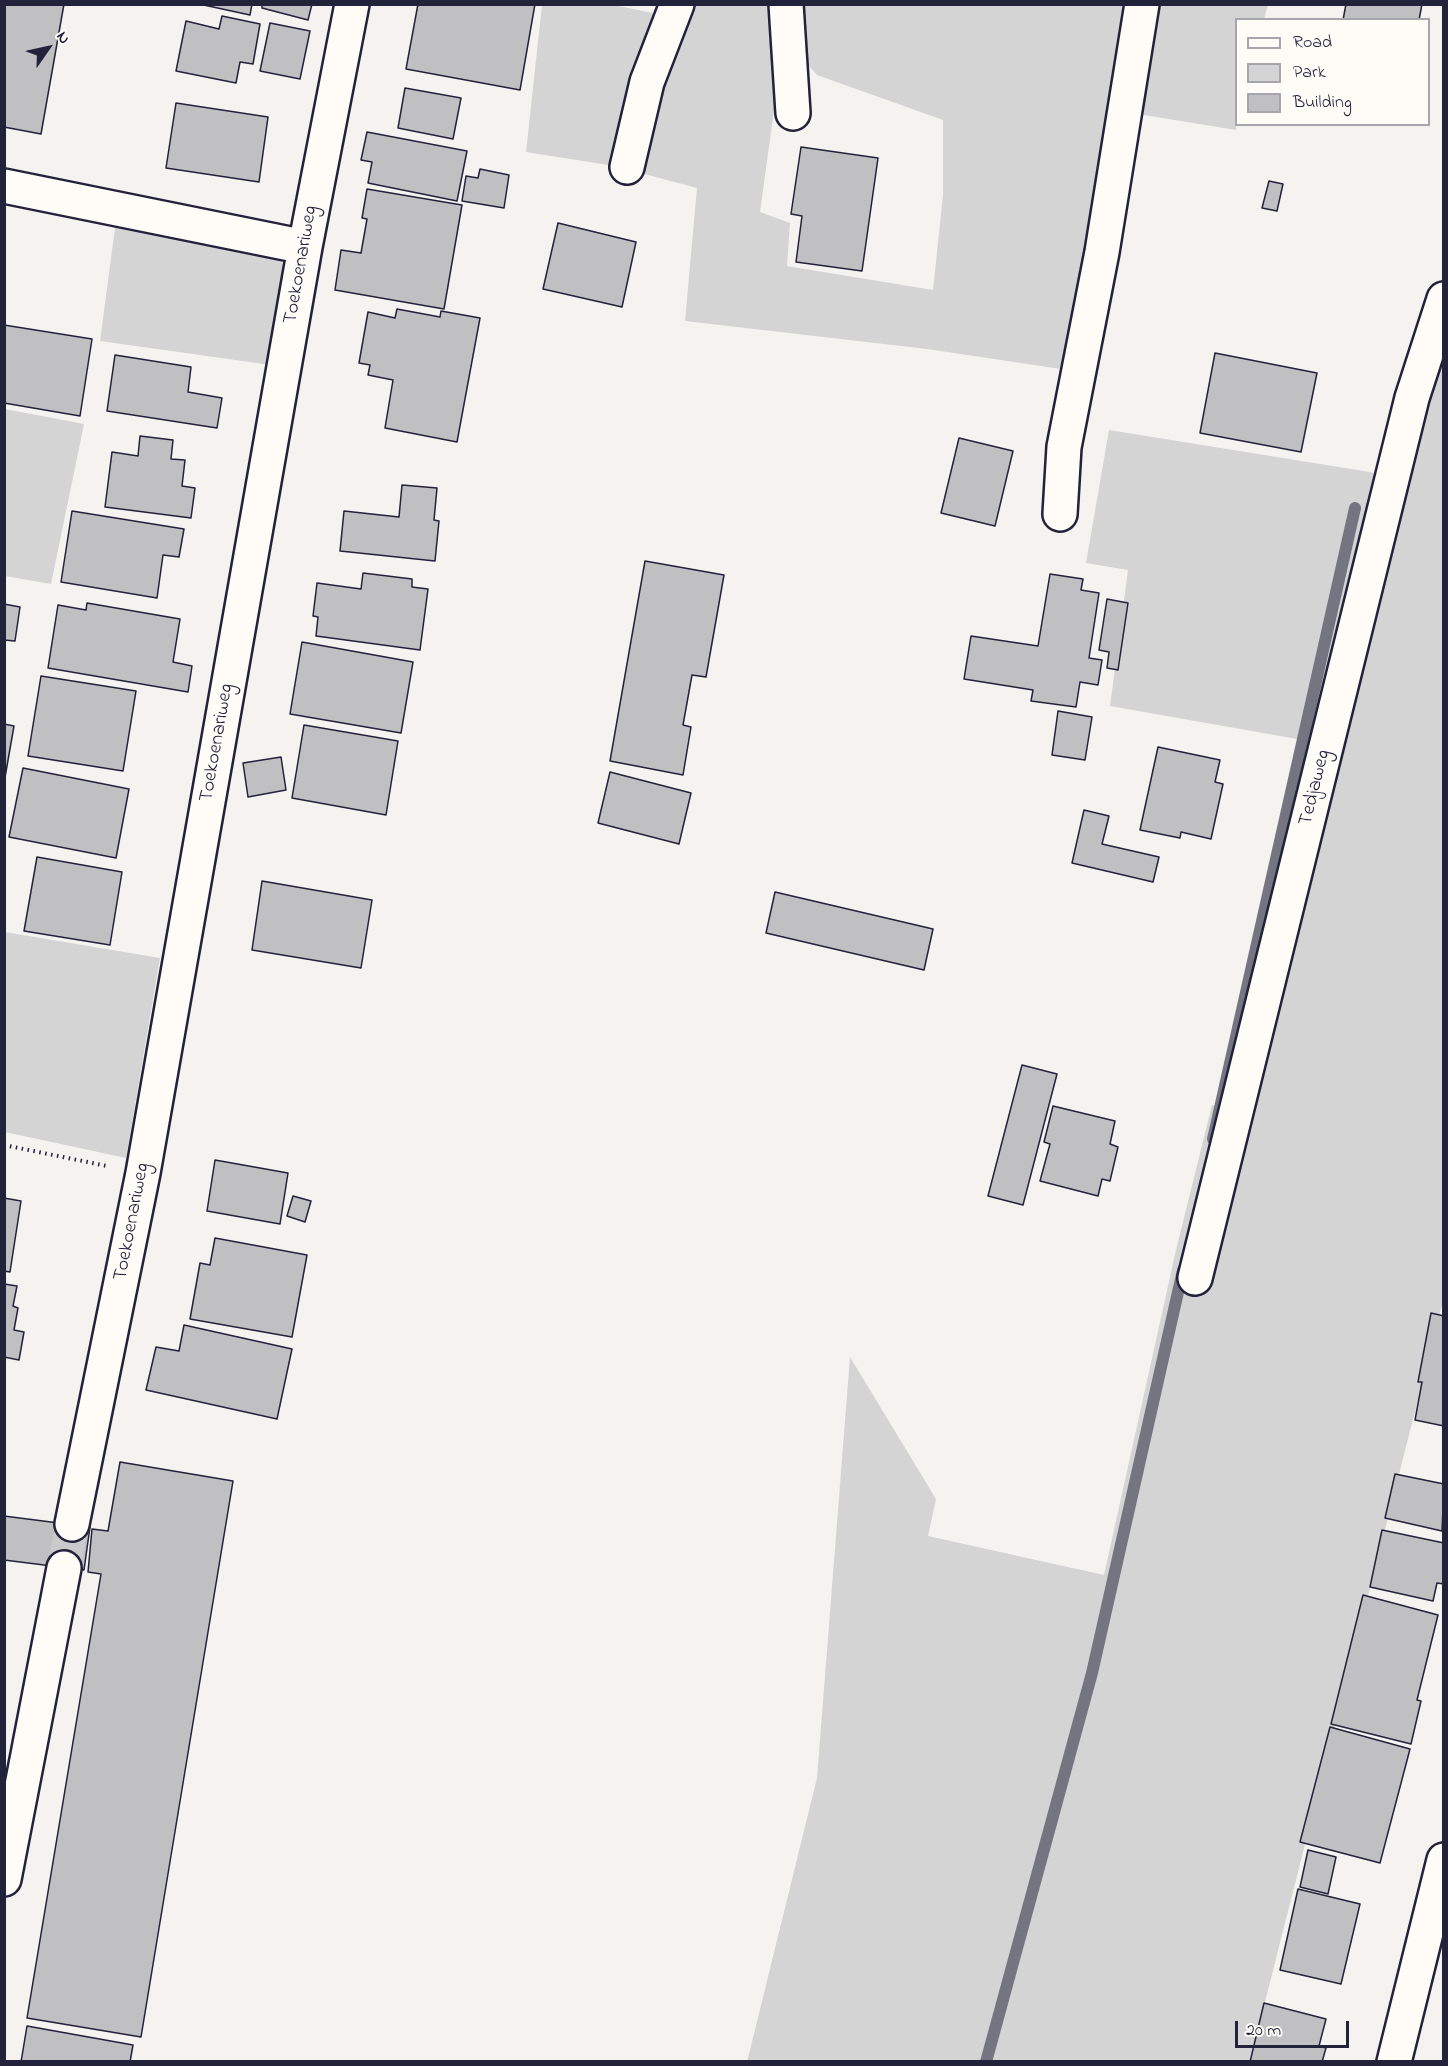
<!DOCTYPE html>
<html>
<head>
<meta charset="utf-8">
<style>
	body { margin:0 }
	#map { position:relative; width:1448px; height:2066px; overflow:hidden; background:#f4f3ef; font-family:"Indie Flower",sans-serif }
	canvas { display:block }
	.frame { position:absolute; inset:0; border:6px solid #22223b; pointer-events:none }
	.legend { position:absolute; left:1235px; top:18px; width:195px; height:108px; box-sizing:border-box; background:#fdfcf7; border:2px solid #a5a5ac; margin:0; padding:8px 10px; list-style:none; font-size:18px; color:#22223b }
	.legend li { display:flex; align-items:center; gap:12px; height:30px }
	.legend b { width:30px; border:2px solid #a5a5ac }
	.north { position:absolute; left:18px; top:18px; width:60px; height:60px; -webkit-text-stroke:4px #fdfcf7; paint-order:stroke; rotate:56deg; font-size:16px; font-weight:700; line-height:24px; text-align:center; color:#22223b }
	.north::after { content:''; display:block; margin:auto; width:21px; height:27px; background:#22223b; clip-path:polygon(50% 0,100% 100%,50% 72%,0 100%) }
	.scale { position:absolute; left:1235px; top:2021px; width:114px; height:27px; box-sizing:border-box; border:3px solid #22223b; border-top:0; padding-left:8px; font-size:18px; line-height:21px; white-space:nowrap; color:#22223b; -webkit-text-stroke:4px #fdfcf7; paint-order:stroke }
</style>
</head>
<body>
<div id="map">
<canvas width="1448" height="2066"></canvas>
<div class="frame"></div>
<ul class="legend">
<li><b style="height:8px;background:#fdfcf7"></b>Road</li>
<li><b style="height:16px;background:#d5d4d5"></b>Park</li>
<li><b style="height:16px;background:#c0bfc2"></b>Building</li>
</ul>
<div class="north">N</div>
<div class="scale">20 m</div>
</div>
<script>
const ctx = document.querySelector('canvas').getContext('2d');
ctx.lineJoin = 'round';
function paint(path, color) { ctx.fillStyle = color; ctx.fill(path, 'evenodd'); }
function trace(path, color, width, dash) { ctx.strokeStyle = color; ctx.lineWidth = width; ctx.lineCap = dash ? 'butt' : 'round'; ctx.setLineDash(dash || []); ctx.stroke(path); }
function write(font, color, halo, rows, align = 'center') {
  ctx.font = font + ' "Indie Flower",sans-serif'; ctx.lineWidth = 4.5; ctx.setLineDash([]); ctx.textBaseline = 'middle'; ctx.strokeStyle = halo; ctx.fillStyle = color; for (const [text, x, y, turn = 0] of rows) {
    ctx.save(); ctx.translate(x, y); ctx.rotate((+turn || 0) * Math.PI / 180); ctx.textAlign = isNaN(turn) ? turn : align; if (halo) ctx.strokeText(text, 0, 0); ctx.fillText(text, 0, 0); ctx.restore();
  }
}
const green = new Path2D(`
	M542,5h72l48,10 -47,151 -89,-14z
	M689,5h89l4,47 -22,160 30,11 -3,43 146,24 10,-95v-75l-126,-45 -15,-17 -7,-53h337l-58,366 -147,-22 -242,-28 12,-133 -60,-16 21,-92z
	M1153,5h115l-4,14 -28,1v110l-98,-16z
	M124,227l149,29 9,6 3,12 -14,91 -171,-24 15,-113z
	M1443,333v968l-193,760 -503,1 70,-284 33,-421 86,142 -8,37 176,39 72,-325 36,-145 15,4 87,-367 -204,-36 18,-136 -42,-7 23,-133 261,42 34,10z
	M5,409l79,15 -33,160 -46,-8z
	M5,932l155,26 -34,200 -121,-26z`);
const stream = new Path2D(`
	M1213,1139l142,-631
	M986,2062l106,-389 91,-403`);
const building = new Path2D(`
	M4,4h60l-23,130 -37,-7z
	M199,4h53l-2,11z
	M262,4h50l-4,16 -46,-12z
	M418,4h117l-15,86 -114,-21z
	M1346,4h76l-3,16h-76z
	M222,16l38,8 -7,40 -13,-2 -4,21 -60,-12 10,-50 33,8z
	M270,23l40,8 -10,48 -40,-8z
	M405,88l56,10 -8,41 -55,-11z
	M176,103l92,14 -9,65 -93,-14z
	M367,132l100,19 -10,50 -89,-18 4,-21 -11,-2z
	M801,147l77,11 -16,113 -66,-9 6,-46 -11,-2z
	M480,169l29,6 -5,33 -42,-7 4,-25 12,2z
	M1269,181l14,3 -6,27 -15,-3z
	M367,189l95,16 -18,104 -109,-19 6,-40 20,3 6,-34 -5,-1z
	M558,223l78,19 -14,65 -79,-18z
	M397,309l43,8 1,-6 39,7 -23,124 -72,-14 8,-48 -25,-5 2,-10 -11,-2 9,-51 27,6z
	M4,325l88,14 -12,77 -76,-13z
	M1215,353l102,20 -16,79 -101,-19z
	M115,355l76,12 -3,25 34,6 -5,30 -110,-17z
	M140,436l33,4 -2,19 14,1 -3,26 13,2 -4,30 -86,-11 7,-55 26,4z
	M959,438l54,13 -18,75 -54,-13z
	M402,485l35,3 -3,32 5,1 -4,40 -95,-10 4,-40 55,6z
	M72,511l112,18 -5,28 -16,-2 -6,43 -96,-16z
	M645,561l79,14 -18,102 -14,-2 -9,50 8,2 -8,48 -73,-14z
	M363,573l49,6v8l16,2 -8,61 -104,-14 2,-19 -5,-1 4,-33 44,6z
	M1050,574l33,5 -2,11 18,3 -10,65 13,2 -4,25 -18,-3 -4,25 -45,-6 2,-11 -69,-11 7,-43 67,10z
	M1107,599l21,4 -10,67 -11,-2 2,-16 -10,-2z
	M87,603l93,16 -7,43 19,4 -4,26 -140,-24 10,-63 28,5z
	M4,604l16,3 -5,34 -11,-1z
	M302,642l111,20 -12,71 -111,-19z
	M41,676l95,15 -13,80 -95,-15z
	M1058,711l34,6 -7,43 -33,-5z
	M4,724l10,2 -10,57z
	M304,725l94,16 -12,74 -94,-17z
	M1158,747l62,13 -5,22 8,2 -12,55 -30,-7 -1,6 -40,-8z
	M281,757l5,33 -38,7 -5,-34z
	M23,768l106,21 -13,69 -107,-21z
	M610,772l81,21 -12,51 -81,-21z
	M1084,810l25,6 -7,28 57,13 -6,25 -81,-19z
	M37,857l85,15 -12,73 -86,-14z
	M262,881l110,19 -11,68 -109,-18z
	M775,892l158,37 -9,41 -158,-37z
	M1022,1065l35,9 -34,131 -35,-9z
	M1053,1106l62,15 -5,23 8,3 -8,34 -8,-2 -4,17 -58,-15 10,-37 -6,-2z
	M215,1160l73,13 -8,51 -73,-13z
	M293,1196l18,5 -6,21 -18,-6z
	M4,1198l17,3 -11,71 -6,-1z
	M215,1238l92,17 -15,82 -102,-18 10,-56 10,2z
	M4,1284l13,2 -4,20 5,2 -4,22 10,2 -5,28 -15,-3z
	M1431,1313l13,3v110l-29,-6 7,-38h-4z
	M184,1325l108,24 -15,70 -131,-29 10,-43 23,4z
	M120,1462l113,19 -92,556 -114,-19 74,-444 -13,-2 4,-43 16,2z
	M1395,1474l49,10 -2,47 -57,-13z
	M4,1516l86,11 -6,43 -80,-10z
	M1382,1530l62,13v41l-7,-1 -4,18 -63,-14z
	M1363,1595l75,20 -21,85 4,1 -10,43 -80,-20z
	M1330,1727l80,22 -30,114 -80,-21z
	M1308,1850l28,7 -8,37 -28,-7z
	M1298,1889l62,15 -19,80 -61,-14z
	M1264,2003l62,16 -7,27 7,2 -4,14h-72z
	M27,2026l106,19 -3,17h-109z`);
const minorTunnel = new Path2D(`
	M64,1568l8,-44`);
const path = new Path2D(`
	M4,1145l103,21`);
const minor = new Path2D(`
	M786,4l7,109
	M627,167l20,-85 30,-78
	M4,186l301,61
	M1060,514l4,-67 38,-195 40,-248
	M1195,1278l217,-880 32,-99
	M72,1524l71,-351 162,-926 47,-243
	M4,1879l60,-311
	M1394,2062l50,-202`);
const streetNames = [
	["Toekoenariweg",302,265,-80],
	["Toekoenariweg",218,743,-80],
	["Tedjaweg",1316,788,-76],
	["Toekoenariweg",133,1222,-79]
];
paint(green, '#d5d4d5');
trace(stream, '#757582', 12);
paint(building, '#c0bfc2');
trace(building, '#22223b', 1.5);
trace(minorTunnel, '#cac9cb', 33, [33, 16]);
trace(minor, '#22223b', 38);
trace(path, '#22223b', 4, [1.5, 4.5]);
trace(minor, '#fdfcf7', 33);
write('20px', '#22223b', '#fdfcf7', streetNames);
</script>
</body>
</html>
